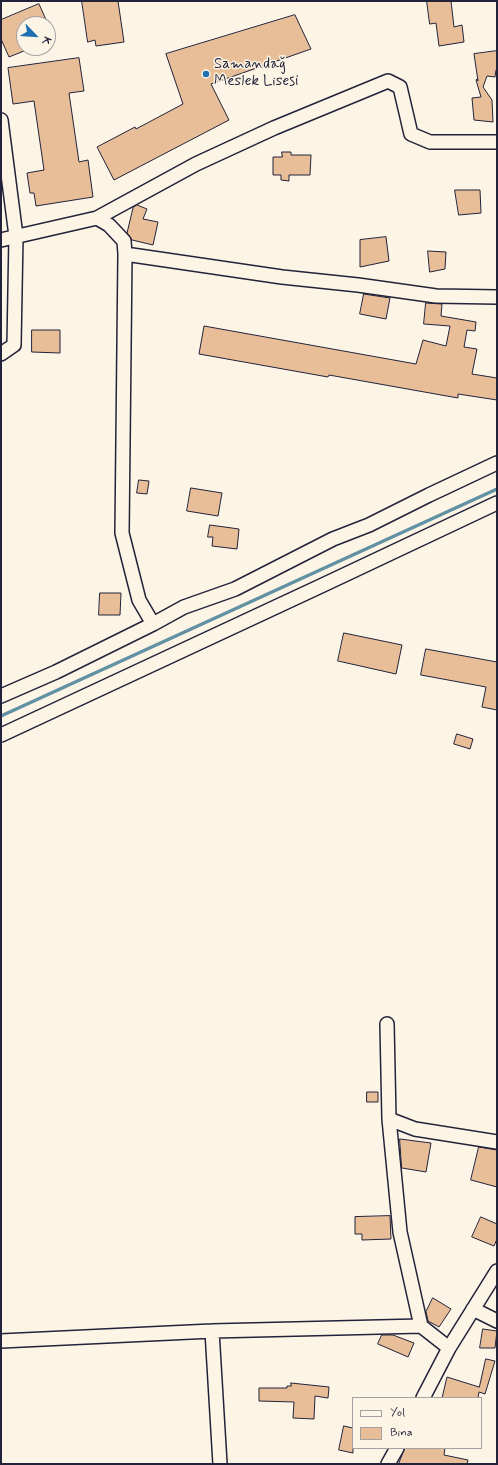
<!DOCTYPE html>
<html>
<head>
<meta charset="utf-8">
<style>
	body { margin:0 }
	#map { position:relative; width:498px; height:1465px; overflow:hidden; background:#fcf5e5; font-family:Mynerve,sans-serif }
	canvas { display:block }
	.frame { position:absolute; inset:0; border:2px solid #22223b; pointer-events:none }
	.legend { position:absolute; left:352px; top:1397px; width:130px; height:52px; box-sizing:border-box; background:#fcf5e5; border:1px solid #a5a1a1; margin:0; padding:5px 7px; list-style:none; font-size:12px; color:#22223b }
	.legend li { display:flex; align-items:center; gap:8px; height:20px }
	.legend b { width:20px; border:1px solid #a5a1a1 }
	.north { position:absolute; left:16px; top:16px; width:40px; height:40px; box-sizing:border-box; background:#fcf5e5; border:1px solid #a5a1a1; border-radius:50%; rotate:115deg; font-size:11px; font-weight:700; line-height:16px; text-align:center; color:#22223b }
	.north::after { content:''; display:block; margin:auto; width:14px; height:18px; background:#1f6fb2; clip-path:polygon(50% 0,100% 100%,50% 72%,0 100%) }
</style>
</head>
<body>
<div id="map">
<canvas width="498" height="1465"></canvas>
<div class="frame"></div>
<ul class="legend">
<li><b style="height:5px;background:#fcf5e5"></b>Yol</li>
<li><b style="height:11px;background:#e8be98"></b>Bina</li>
</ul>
<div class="north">K</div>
</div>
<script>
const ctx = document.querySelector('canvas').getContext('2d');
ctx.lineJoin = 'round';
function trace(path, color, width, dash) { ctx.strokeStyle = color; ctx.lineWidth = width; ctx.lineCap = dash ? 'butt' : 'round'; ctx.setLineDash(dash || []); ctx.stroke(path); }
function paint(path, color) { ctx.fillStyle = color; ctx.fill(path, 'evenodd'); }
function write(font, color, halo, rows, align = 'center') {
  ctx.font = font + ' Mynerve,sans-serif'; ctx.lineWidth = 3; ctx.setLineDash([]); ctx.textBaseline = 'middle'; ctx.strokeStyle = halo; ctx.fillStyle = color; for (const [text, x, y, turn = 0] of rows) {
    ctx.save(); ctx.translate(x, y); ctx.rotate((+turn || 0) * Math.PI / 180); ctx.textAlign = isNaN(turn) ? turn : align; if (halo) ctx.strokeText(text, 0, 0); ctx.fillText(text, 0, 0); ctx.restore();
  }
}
const stream = new Path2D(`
	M1,716l496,-227`);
const building = new Path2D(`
	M82,1h36l6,41 -28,4 -1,-6 -7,2z
	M427,1h24l3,26 8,-2 2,17 -25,4 -3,-23 -6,1z
	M39,4l9,20h-24v27l-15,6 -8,-18v-19z
	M295,15l16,34 -100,35 18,36 -115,60 -17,-33 38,-20 1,2 47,-25 -17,-50z
	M497,51v18l-1,1 -1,7 -8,-1 -4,11 9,13 1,22 -19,-2 -2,-22 9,-1 -5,-17 1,-1 1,2 -4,-27z
	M79,58l5,33 -15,2 10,69 9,-2 5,37 -57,9 -2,-13h-4l-3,-20 17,-3 -10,-69 -21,3 -5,-36z
	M282,152h9v3h20l-1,20h-21v6l-8,-1v-5h-8v-18h9z
	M455,190h25l1,23 -22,2z
	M137,205l10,4 -4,10 15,3 -5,23 -21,-5 -5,-7 6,-25z
	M386,237l3,24 -29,6v-27z
	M428,251l18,1 -1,17 -15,3z
	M364,294l26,4 -4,21 -26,-5z
	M426,303l16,1 -1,12 35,6 -1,9 -8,-1 -3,17 13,2 -5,25 25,4v22l-39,-6v4l-129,-23 -1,2 -129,-23 5,-28 212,38 7,-24 23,6 4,-20 -26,-2z
	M32,330h28v23l-28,-1z
	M139,480l10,1 -2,13 -10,-1z
	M191,488l31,5 -4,23 -31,-5z
	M210,525l29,4 -2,20 -25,-3 1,-9h-5z
	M100,593h21l-1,22h-21z
	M344,633l58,12 -6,29 -58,-13z
	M426,649l71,13v48l-15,-3 4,-20 -65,-12z
	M457,734l16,5 -3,10 -16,-5z
	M367,1092h11v10h-11z
	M400,1139l31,4 -5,29 -24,-4z
	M479,1147l18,3v37l-26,-7z
	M390,1216l1,23 -29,1v-6h-7v-17z
	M481,1217l16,7v15l-3,7 -22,-9z
	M433,1298l18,11 -12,18 -11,-6 -2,-9z
	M483,1329l14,2 -2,17h-15z
	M382,1335h11l21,8 -6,14 -30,-13z
	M486,1359l9,2 -10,33 -6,-2 -1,6h-36l5,-21 32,10z
	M291,1383l38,4 -1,11 -13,-2 -1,23 -21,-1 1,-16 -35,-1v-13h28v-2h4z
	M344,1426l9,2v25l-14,-3z
	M405,1448h40l-1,7 24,5 -1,4h-68z`);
const minor = new Path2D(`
	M1,120l15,116 -2,109 -13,9
	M497,142h-67l-19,-8 -11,-47 -12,-6 -114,47 -78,36 -99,54 12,7 15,16 1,13 157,23 76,8 78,11 61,1
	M1,240l96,-22
	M125,254l-3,279 17,67 14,24
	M1,696l55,-24 97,-48 31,-17 51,-18 98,-50 36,-14 60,-30 68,-32
	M1,735l322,-150 174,-82
	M387,1024l2,95 11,113 21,94 28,22
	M389,1119l26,10 82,13
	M473,1309l24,12
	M212,1331l8,133
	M1,1341l211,-10 209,-5
	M423,1398l26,-50 48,-77
	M388,1464l9,-16`);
const markers = [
	[206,74,4,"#1f6fb2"]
];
const poiNames = [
	["Samandağ",214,65],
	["Meslek Lisesi",214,82]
];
trace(stream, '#6291a3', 3.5);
paint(building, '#e8be98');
trace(building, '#22223b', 1);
trace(minor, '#22223b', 16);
trace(minor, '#fcf5e5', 13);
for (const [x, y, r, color] of markers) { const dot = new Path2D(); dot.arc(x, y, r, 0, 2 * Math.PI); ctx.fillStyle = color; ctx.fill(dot); trace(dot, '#fcf5e5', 1.5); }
write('15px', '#22223b', '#fcf5e5', poiNames, 'left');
</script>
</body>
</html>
